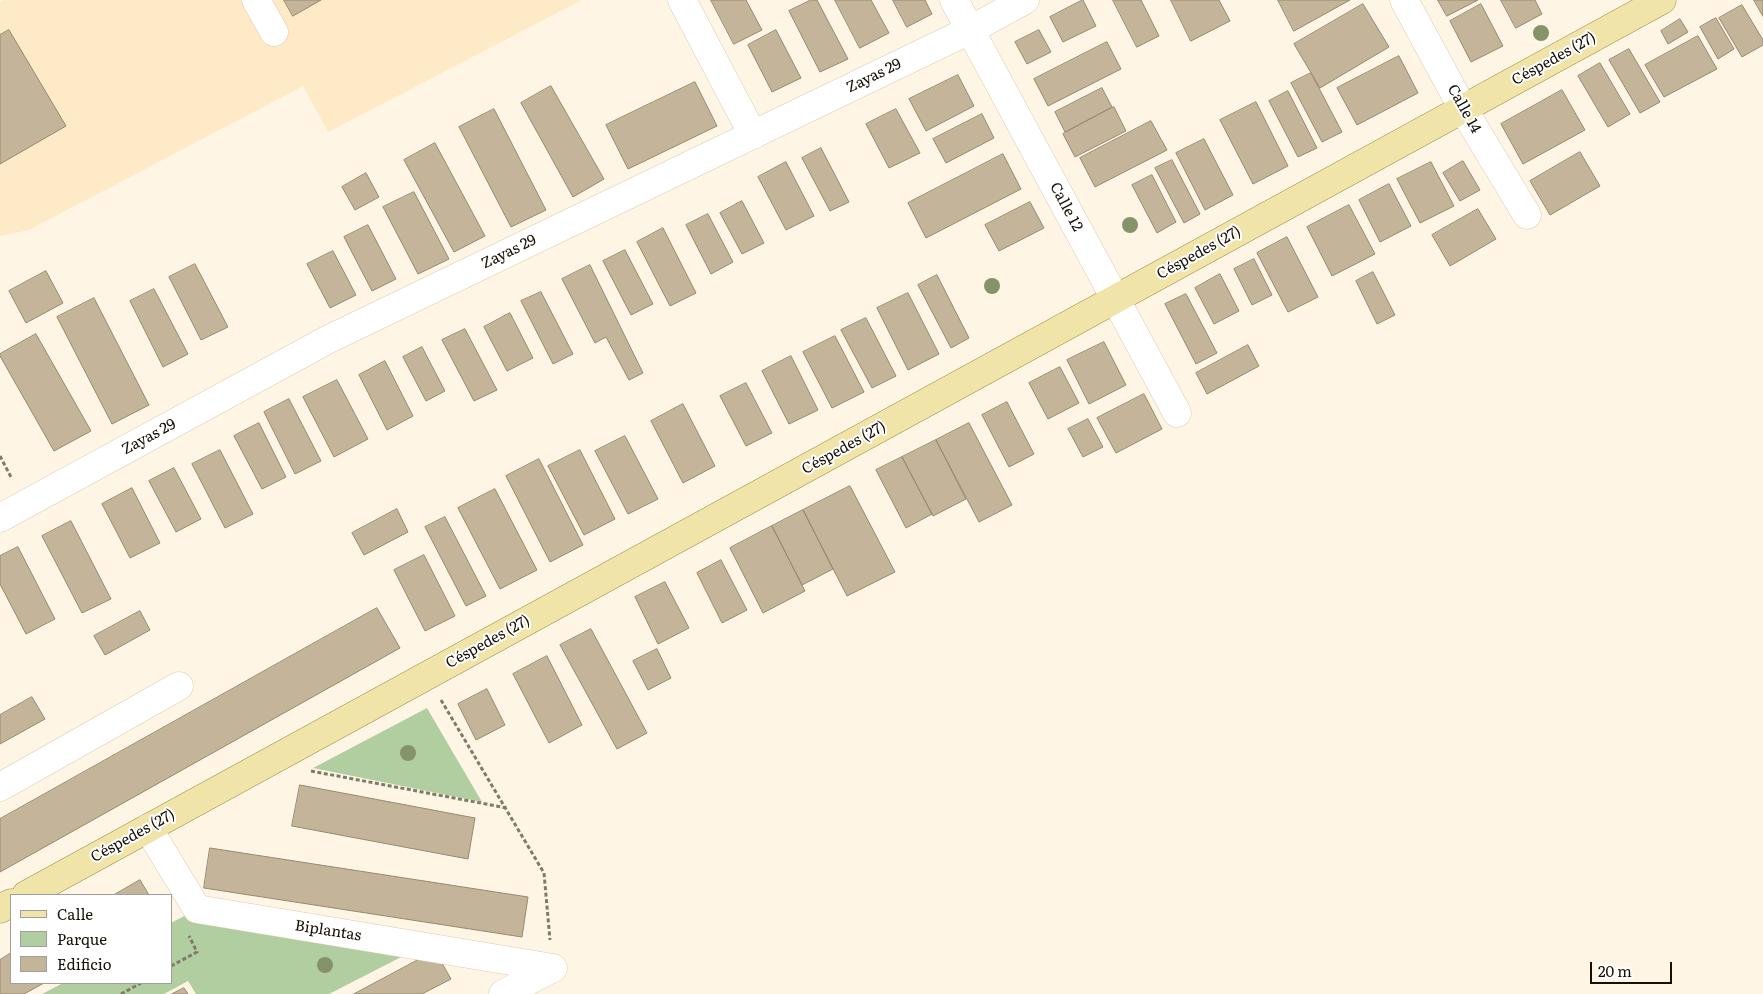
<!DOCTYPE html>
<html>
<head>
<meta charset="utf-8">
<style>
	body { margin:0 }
	#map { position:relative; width:1763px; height:994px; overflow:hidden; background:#fff5e4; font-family:Literata,serif }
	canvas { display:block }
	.legend { position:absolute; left:10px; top:894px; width:162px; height:90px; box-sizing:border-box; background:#fff; border:1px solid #a19f9b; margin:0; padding:6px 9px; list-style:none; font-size:15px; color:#150f06 }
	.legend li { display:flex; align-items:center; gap:10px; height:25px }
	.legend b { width:25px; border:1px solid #a19f9b }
	.scale { position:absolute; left:1590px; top:962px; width:82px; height:22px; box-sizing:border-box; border:2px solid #150f06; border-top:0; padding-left:6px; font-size:15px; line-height:18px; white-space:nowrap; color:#150f06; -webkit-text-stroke:4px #fff; paint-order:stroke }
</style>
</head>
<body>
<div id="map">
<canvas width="1763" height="994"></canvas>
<ul class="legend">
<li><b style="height:6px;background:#f0e4a8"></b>Calle</li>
<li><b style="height:14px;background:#b1cea1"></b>Parque</li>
<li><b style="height:14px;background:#c4b59a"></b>Edificio</li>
</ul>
<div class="scale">20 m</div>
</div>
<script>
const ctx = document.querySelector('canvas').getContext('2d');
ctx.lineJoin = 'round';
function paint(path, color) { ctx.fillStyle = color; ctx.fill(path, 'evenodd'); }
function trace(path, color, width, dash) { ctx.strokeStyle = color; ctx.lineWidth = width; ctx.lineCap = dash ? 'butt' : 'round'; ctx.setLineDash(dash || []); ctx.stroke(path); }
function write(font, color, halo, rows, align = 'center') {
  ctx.font = font + ' Literata,serif'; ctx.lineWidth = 4; ctx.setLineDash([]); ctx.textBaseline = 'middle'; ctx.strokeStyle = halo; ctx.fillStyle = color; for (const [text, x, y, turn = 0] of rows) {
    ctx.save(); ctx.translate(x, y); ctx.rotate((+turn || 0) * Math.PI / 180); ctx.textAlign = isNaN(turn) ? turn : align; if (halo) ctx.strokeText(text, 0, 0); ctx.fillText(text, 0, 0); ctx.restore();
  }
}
const built = new Path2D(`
	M4,0h578l-254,132 -25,-46 -274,144 -29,6v-234z`);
const green = new Path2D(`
	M427,708l55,94 -169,-34z
	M190,913l221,39 -82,42h-133l-8,-13 -24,13h-122l21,-11h108v-60z`);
const building = new Path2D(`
	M284,0h37l-28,16z
	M711,0h35l16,30 -28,14z
	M811,0h6l31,59 -28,13 -31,-61z
	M835,0h36l18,33 -29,15z
	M893,0h32l7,14 -25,13z
	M1083,0l13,26 -33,16 -13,-25z
	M1113,0h28l18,36 -22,11z
	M1171,0h48l11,21 -39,20z
	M1278,0h72l-56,31z
	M1438,0h40l-31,16z
	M1501,0h34l7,14 -26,14z
	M1754,0h9v16z
	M1363,4l26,43 -69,41 -26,-44z
	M1481,4l22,42 -32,16 -21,-41z
	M1742,5l21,35v5l-21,12 -23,-39z
	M1716,18l18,31 -16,10 -18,-32z
	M1680,19l8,13 -20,12 -7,-13z
	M9,30l57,96 -66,38v-129z
	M776,30l25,48 -29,14 -24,-47z
	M1039,30l12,22 -24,12 -12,-22z
	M1698,36l19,33 -53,28 -19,-32z
	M1107,42l14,27 -73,37 -14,-27z
	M1629,49l31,53 -20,11 -31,-53z
	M1399,56l19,37 -61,32 -20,-37z
	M1600,63l30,51 -22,13 -30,-51z
	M1311,73l31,59 -20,10 -31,-59z
	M958,75l16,31 -48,25 -17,-32z
	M695,82l22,44 -89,43 -22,-44z
	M551,86l53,93 -31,18 -52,-94z
	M1102,88l10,19 -47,25 -10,-20z
	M1562,90l23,40 -62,34 -22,-40z
	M1288,91l29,57 -19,9 -29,-56z
	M1256,102l32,64 -35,18 -33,-64z
	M1114,107l12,24 -51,26 -12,-23z
	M494,109l52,101 -35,17 -52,-100z
	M896,109l24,44 -31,15 -23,-44z
	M982,114l12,24 -48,25 -13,-24z
	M1151,121l16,29 -72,37 -15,-29z
	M1204,139l29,56 -28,15 -29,-57z
	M435,143l50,93 -31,16 -50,-92z
	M821,148l28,54 -19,9 -28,-53z
	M1580,152l20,34 -50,29 -20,-34z
	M1003,154l18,35 -95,49 -18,-35z
	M1172,160l28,54 -16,9 -29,-55z
	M1463,161l17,29 -20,11 -17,-28z
	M786,162l28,54 -28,14 -28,-53z
	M1431,162l23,44 -34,17 -23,-44z
	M366,173l13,24 -24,13 -13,-23z
	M1152,175l24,47 -19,11 -25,-48z
	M1389,184l22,42 -31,16 -21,-42z
	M414,192l35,67 -31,15 -35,-67z
	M742,201l22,42 -22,11 -22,-41z
	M1030,202l14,26 -45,23 -14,-26z
	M1349,205l26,49 -43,22 -25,-49z
	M1478,209l18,30 -46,27 -18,-31z
	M708,214l25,48 -22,12 -25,-49z
	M368,225l28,54 -24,12 -28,-54z
	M663,228l33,65 -26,13 -33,-64z
	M1287,237l31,60 -30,15 -31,-59z
	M625,250l28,54 -22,11 -28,-54z
	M333,251l23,44 -26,13 -23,-44z
	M1254,259l18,36 -20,10 -18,-36z
	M195,264l33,63 -27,13 -32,-63z
	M590,265l53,108 -14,7 -23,-43 -11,6 -33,-64z
	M46,271l17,32 -37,20 -17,-32z
	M1373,272l22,43 -18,9 -21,-43z
	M1220,274l19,37 -25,13 -19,-36z
	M937,275l32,63 -18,10 -33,-63z
	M154,289l34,65 -25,13 -33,-66z
	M541,292l32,62 -20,10 -32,-63z
	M908,293l31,61 -31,16 -31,-62z
	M1186,294l31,59 -21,11 -31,-60z
	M94,298l55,107 -37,19 -55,-107z
	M510,313l23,45 -26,13 -23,-44z
	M866,318l30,58 -24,12 -31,-58z
	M465,329l32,61 -23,11 -32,-61z
	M36,334l55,97 -37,20 -54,-95v-2z
	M835,336l29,56 -32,16 -29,-56z
	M1104,342l22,43 -37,19 -22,-44z
	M1248,345l11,21 -52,28 -11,-21z
	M422,347l23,44 -19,10 -23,-44z
	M791,356l27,54 -29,14 -27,-53z
	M385,361l28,55 -26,14 -28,-55z
	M1060,367l19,36 -31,16 -19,-36z
	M337,380l31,59 -34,18 -31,-60z
	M746,383l26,50 -26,13 -26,-50z
	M1144,394l18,35 -46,24 -19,-35z
	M289,399l32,62 -26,13 -31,-62z
	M1007,402l27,52 -25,13 -27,-52z
	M683,404l32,62 -32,17 -32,-62z
	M1088,419l15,28 -20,10 -15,-28z
	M259,423l27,54 -24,12 -28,-53z
	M969,423l43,82 -33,17 -43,-82z
	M625,436l33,63 -30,15 -33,-63z
	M936,440l30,59 -33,17 -31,-59z
	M220,450l33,64 -28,14 -33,-64z
	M580,450l35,69 -31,16 -36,-69z
	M902,457l30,57 -26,14 -30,-58z
	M539,459l44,86 -33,17 -44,-86z
	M174,468l27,51 -25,13 -27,-51z
	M850,486l45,86 -48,24 -44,-86z
	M132,488l28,55 -30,15 -28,-54z
	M495,489l42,81 -37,19 -42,-81z
	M397,509l11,23 -44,23 -12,-22z
	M803,510l30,59 -31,16 -30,-59z
	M445,517l41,79 -20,10 -41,-79z
	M71,521l40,78 -29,14 -40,-77z
	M772,526l33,65 -42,22 -33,-65z
	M18,547l37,72 -29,15 -26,-50v-28z
	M424,555l31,61 -30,15 -31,-61z
	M721,560l26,50 -25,13 -25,-50z
	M665,582l24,46 -31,16 -23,-47z
	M377,608l23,40 -400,224v-53z
	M140,611l10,19 -45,25 -11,-19z
	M591,629l56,104 -30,16 -57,-104z
	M657,649l14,29 -23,12 -15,-29z
	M547,656l35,69 -33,18 -36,-69z
	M487,689l18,36 -29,15 -18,-36z
	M32,697l13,22 -45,25v-29z
	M300,785l175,33 -7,41 -176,-33z
	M210,848l318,49 -6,40 -318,-49z
	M140,880l9,15h-35z
	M435,951l16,28 -29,15h-68z
	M11,953v30h33l-20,11h-24v-34z
	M184,988l4,6h-16z`);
const path = new Path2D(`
	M0,456l12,23
	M441,700l103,173 6,67
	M311,771l196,37
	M171,966l26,-14 -8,-16
	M121,994l20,-11`);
const minor = new Path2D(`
	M256,0l18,32
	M682,0l71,135
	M954,0l223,413
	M1404,0l59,109 64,106
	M0,518l327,-178 643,-310 55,-30
	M0,787l179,-101
	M148,828l49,81 356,59
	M503,994l50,-26`);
const major = new Path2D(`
	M26,895l1636,-895
	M0,909l11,-6`);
const trees = [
	[1541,33],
	[1130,225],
	[992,286],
	[408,753],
	[325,965]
];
const streetNames = [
	["Céspedes (27)",1554,59,-29],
	["Zayas 29",874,76,-26],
	["Calle 14",1464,109,61],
	["Calle 12",1066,207,62],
	["Zayas 29",509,252,-26],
	["Céspedes (27)",1199,253,-29],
	["Zayas 29",149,437,-28],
	["Céspedes (27)",844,448,-29],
	["Céspedes (27)",488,642,-29],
	["Céspedes (27)",133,836,-29],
	["Biplantas",328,931,9]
];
paint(built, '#feeac6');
paint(green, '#b1cea1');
paint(building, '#c4b59a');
trace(building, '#97886e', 1);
trace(minor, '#dbccb0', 29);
trace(major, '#9d8e4a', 29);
trace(path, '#80796c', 3, [4, 2.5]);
trace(minor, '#fff', 28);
trace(major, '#f0e4a8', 28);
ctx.fillStyle = '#85936b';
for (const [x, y] of trees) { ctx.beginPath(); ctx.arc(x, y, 8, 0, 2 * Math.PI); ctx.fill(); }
write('15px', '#150f06', '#fff', streetNames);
</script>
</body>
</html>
